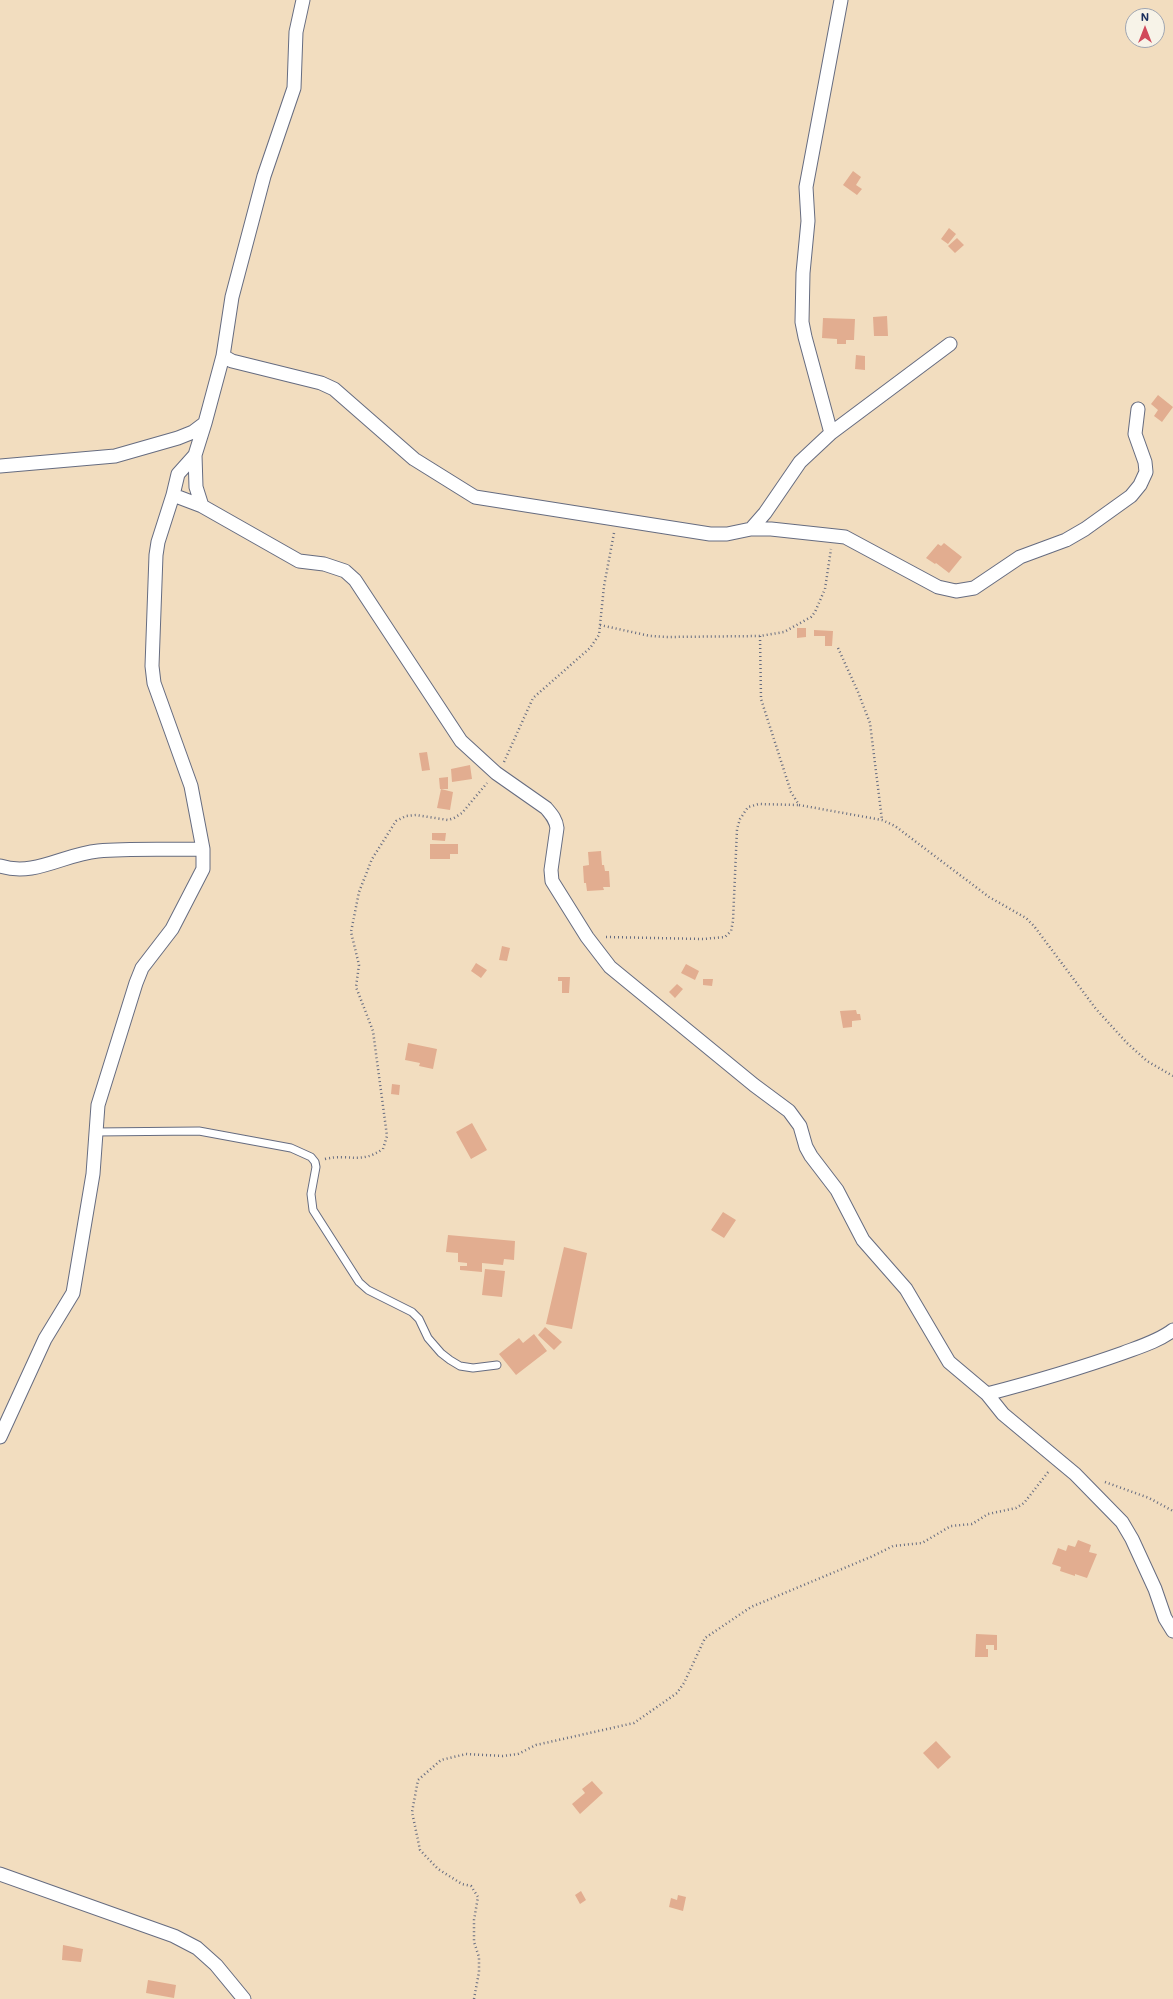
<!DOCTYPE html>
<html>
<head>
<meta charset="utf-8">
<style>
	body { margin:0 }
	#map { position:relative; width:1173px; height:1999px; overflow:hidden; background:#f2ddbf; font-family:Mali,sans-serif }
	canvas { display:block }
	.north { position:absolute; left:1125px; top:8px; width:40px; height:40px; box-sizing:border-box; background:#f7f3e8; border:1px solid #9fa5b1; border-radius:50%; rotate:0deg; font-size:11px; font-weight:700; line-height:16px; text-align:center; color:#1b2f5e }
	.north::after { content:''; display:block; margin:auto; width:14px; height:18px; background:#d1495b; clip-path:polygon(50% 0,100% 100%,50% 72%,0 100%) }
</style>
</head>
<body>
<div id="map">
<canvas width="1173" height="1999"></canvas>
<div class="north">N</div>
</div>
<script>
const ctx = document.querySelector('canvas').getContext('2d');
ctx.lineJoin = 'round';
function paint(path, color) { ctx.fillStyle = color; ctx.fill(path, 'evenodd'); }
function trace(path, color, width, dash) { ctx.strokeStyle = color; ctx.lineWidth = width; ctx.lineCap = dash ? 'butt' : 'round'; ctx.setLineDash(dash || []); ctx.stroke(path); }
const building = new Path2D(`
	M853,171l8,6 -5,8 6,4 -5,6 -14,-10z
	M949,228l7,6 -8,10 -7,-5z
	M957,238l7,7 -9,8 -7,-7z
	M887,316l1,20h-14l-1,-19z
	M823,318l32,1 -1,21h-8v4h-9v-5l-15,-1z
	M856,355l9,1v14l-10,-1z
	M1158,395l15,12 -11,15 -8,-6 4,-6 -7,-6z
	M944,543l18,14 -13,16 -13,-10 -1,1 -9,-6 12,-14 3,2z
	M797,628h9v9l-9,1z
	M814,630l19,1 -1,15h-7v-10h-11z
	M427,752l3,18 -8,1 -3,-18z
	M470,765l2,14 -20,3 -1,-13z
	M448,777v12h-8l-1,-11z
	M441,789l12,3 -3,18 -13,-2z
	M432,833h14l-1,8 -13,-1z
	M430,844h28v10h-8v5h-20z
	M601,851l1,14h2l1,6h4l1,16h-7l1,3 -17,1 -1,-8h-2l-1,-17 6,-1 -1,-13z
	M502,946l8,2 -3,13 -8,-1z
	M476,963l11,7 -6,8 -10,-7z
	M686,964l13,7 -4,9 -14,-7z
	M558,977h12l-1,16h-7v-12h-4z
	M703,979h10l-1,7 -9,-1z
	M677,984l6,5 -8,9 -6,-6z
	M856,1010l1,4h3l1,6 -9,1v6l-9,1 -3,-17z
	M408,1043l29,6 -4,20 -14,-3 1,-3 -15,-3z
	M392,1084l8,1 -1,10 -8,-1z
	M472,1123l15,27 -16,9 -15,-27z
	M723,1212l13,8 -12,18 -13,-8z
	M448,1235l67,6 -1,19 -10,-1 -1,6 -21,-2v9l-22,-2v-4h7v-3l-9,-1v-9l-12,-1z
	M564,1247l23,6 -15,76 -26,-5z
	M485,1269l20,2 -3,26 -20,-2z
	M545,1327l17,15 -8,8 -16,-15z
	M534,1334l13,17 -31,24 -17,-21 20,-16 4,5z
	M1078,1540l13,5 -2,7 8,2 -10,24 -12,-4v2l-15,-5 1,-4 -9,-3 6,-16 8,3 2,-6 7,2z
	M976,1634l21,1v15h-3v-5h-8v4h2v8h-13z
	M936,1741l15,16 -13,12 -15,-16z
	M592,1781l11,12 -23,21 -8,-10 13,-11 -3,-4z
	M581,1891l5,9 -6,4 -5,-9z
	M678,1895l8,2 -3,14 -14,-4 2,-9 6,2z
	M63,1945l20,4 -2,13 -19,-2z
	M148,1980l28,5 -2,13 -28,-5z`);
const path = new Path2D(`
	M600,625l50,11 17,1 93,-1 24,-4 27,-15 4,-5 10,-23 6,-40
	M760,636l1,63 30,93 8,13 83,15 13,6 94,71 37,21 8,8 62,83 31,34 20,18 26,15
	M838,648l20,44 12,31 12,97
	M504,762l29,-64 57,-50 9,-13 5,-49 10,-53
	M606,937l97,2 22,-2 6,-6 2,-10 4,-92 3,-10 8,-12 11,-3 39,1
	M325,1159c25,-6 34,6 58,-10l4,-13 -14,-105 -17,-44 3,-22 -8,-33 8,-40 13,-33 24,-38 10,-5 10,-1 32,5 6,-2 8,-5 25,-30
	M1105,1482l44,16 24,13
	M474,1999l5,-27v-15l-5,-15v-22l4,-23 -7,-11 -9,-2 -24,-15 -18,-19 -8,-38 6,-32 23,-20 25,-6 37,2 15,-2 18,-9 98,-22 43,-30 7,-10 21,-45 46,-31 122,-51 20,-10 29,-3 29,-17 21,-2 16,-10 28,-6 8,-5 25,-32`);
const lane = new Path2D(`
	M95,1132l104,-1 92,17 20,9 4,5 1,5 -5,27 2,16 46,72 9,8 44,22 7,7 9,19 13,15 9,7 10,6 13,2 24,-3`);
const street = new Path2D(`
	M223,356l9,5 89,22 13,6 80,70 61,38 235,37h17l24,-5h20l74,8 93,50 18,4 18,-3 46,-31 46,-17 19,-11 46,-33 9,-11 6,-13 -1,-10 -10,-28 3,-25
	M831,433l-26,-96 -3,-15 1,-49 5,-52 -2,-34 35,-187
	M195,455l1,32 6,19 97,55 25,3 21,7 10,9 106,161 35,32 50,35c5,6 10,11 11,20l-6,42 1,11 35,56 23,30 144,118 35,26 11,15 6,21 5,9 26,34 26,50 43,49 43,73 38,32 16,20 72,60 47,48 10,17 23,50 10,29 8,13
	M0,466l115,-10 63,-18 15,-6 12,-9 18,-67 9,-59 32,-121 30,-88 2,-56 7,-32
	M173,495l29,11
	M751,529l14,-16 35,-51 31,-29 119,-89
	M0,866c35,11 64,-12 98,-15 34,-3 70,-1 105,-2
	M987,1394c46,-12 91,-25 136,-41 16,-6 36,-12 50,-23
	M0,1437l45,-98 28,-46 20,-119 5,-69 38,-122 6,-15 30,-39 31,-60v-20l-12,-63 -37,-103 -2,-17 4,-111 2,-13 15,-47 5,-21 17,-19 10,-32
	M0,1874l174,62 23,12 19,17 28,34`);
paint(building, '#e2ad90');
trace(lane, '#666c80', 9);
trace(street, '#666c80', 15);
trace(path, '#666c80', 2.5, [1, 3]);
trace(lane, '#fff', 7);
trace(street, '#fff', 13);
</script>
</body>
</html>
